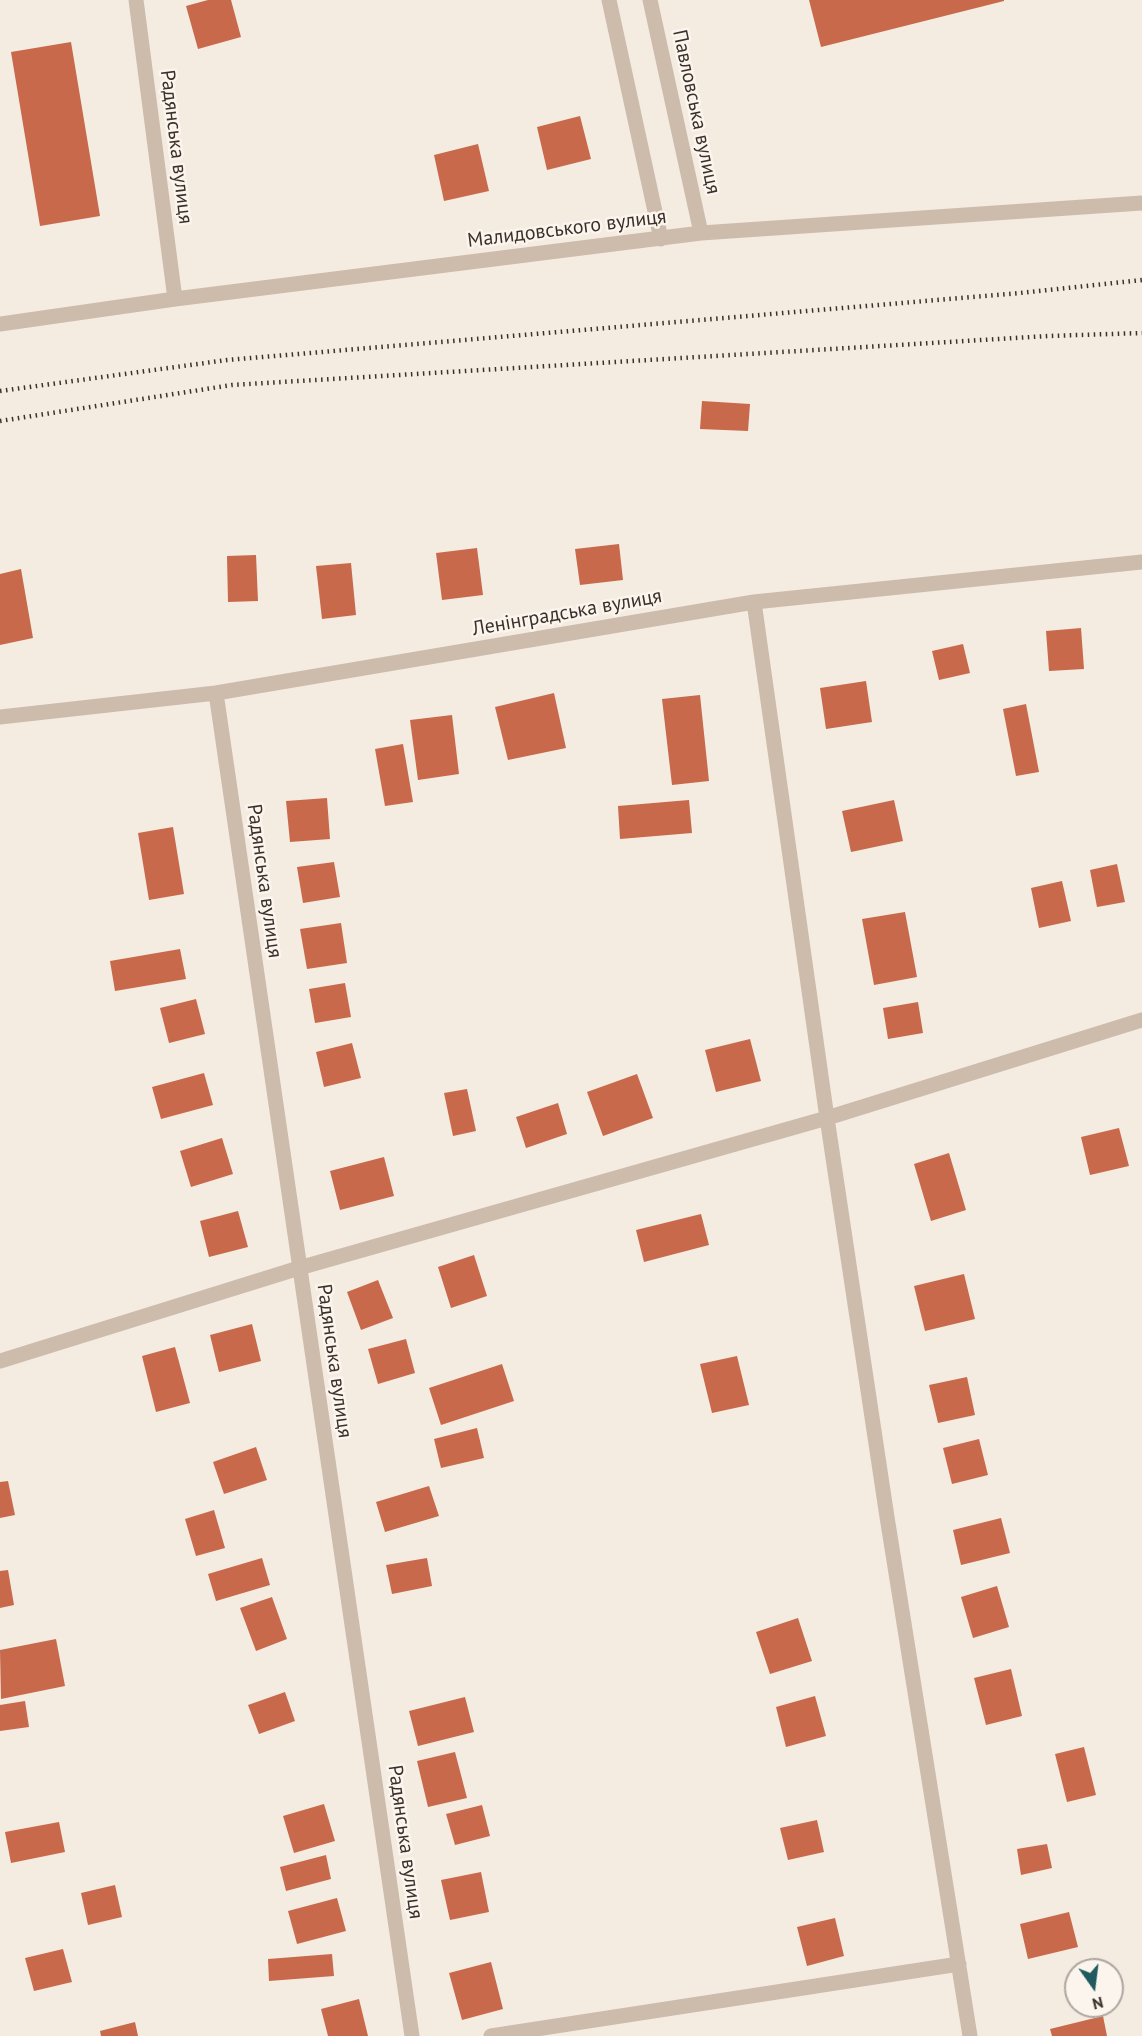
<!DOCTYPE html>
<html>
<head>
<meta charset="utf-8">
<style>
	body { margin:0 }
	#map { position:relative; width:1142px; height:2036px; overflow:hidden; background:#f4ebe1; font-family:"PT Sans",sans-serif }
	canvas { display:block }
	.north { position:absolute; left:1064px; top:1958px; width:60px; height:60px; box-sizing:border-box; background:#fbf5ee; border:2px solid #aea6a0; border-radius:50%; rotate:166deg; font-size:16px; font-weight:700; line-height:24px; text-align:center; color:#3b302b }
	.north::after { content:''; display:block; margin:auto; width:21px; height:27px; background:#1f5a5e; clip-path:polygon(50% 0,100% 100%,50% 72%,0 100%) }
</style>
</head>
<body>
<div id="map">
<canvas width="1142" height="2036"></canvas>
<div class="north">N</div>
</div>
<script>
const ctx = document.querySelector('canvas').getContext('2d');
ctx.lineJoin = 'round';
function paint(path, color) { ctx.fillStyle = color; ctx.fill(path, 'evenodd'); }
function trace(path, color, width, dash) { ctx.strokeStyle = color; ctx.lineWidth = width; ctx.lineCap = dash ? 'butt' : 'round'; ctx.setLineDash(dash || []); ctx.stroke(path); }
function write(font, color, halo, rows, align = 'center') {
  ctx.font = font + ' "PT Sans",sans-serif'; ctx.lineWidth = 5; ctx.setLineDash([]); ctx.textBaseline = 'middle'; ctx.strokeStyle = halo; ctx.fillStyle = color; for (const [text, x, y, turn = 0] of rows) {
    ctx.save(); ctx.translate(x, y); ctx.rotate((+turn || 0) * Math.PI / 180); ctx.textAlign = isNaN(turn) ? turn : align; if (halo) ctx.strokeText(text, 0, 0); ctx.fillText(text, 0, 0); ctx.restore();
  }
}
const building = new Path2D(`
	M208,0h23l10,37 -43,12 -12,-43z
	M809,0h195v1l-183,46z
	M71,42l29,174 -60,10 -29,-174z
	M580,116l11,43 -44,11 -10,-43z
	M478,144l11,47 -45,10 -10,-46z
	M702,401l48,3 -2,27 -48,-2z
	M619,544l4,36 -43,5 -5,-36z
	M477,548l6,47 -41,5 -6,-47z
	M256,555l2,46 -30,1 -1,-46z
	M351,563l5,52 -34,4 -6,-53z
	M21,569l12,69 -33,7v-71z
	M1081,628l3,41 -35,2 -3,-40z
	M963,644l7,29 -31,7 -7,-29z
	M866,681l6,41 -46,7 -6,-41z
	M554,693l12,55 -58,12 -13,-53z
	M700,695l9,86 -37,4 -10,-86z
	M1026,704l13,68 -23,4 -13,-67z
	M452,715l7,59 -41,6 -8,-60z
	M403,744l10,58 -28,4 -10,-57z
	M327,798l3,41 -40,3 -4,-41z
	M689,800l3,33 -72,6 -2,-33z
	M894,800l9,41 -52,11 -9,-41z
	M173,827l11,67 -35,6 -11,-67z
	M334,862l6,35 -37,6 -6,-36z
	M1117,864l8,38 -28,5 -7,-37z
	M1062,881l9,40 -32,7 -8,-40z
	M905,912l12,65 -43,8 -12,-66z
	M341,923l6,40 -40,6 -7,-40z
	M180,949l6,30 -71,12 -5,-30z
	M345,983l6,34 -36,6 -6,-34z
	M196,999l9,35 -36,9 -9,-35z
	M918,1002l5,31 -35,6 -5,-31z
	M750,1039l11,42 -45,11 -11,-42z
	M352,1043l9,35 -37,9 -8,-35z
	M204,1073l9,32 -52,14 -9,-32z
	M637,1074l16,44 -50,18 -16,-44z
	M467,1089l9,42 -23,5 -9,-43z
	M558,1103l9,31 -41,14 -10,-31z
	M1119,1128l10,38 -39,9 -9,-38z
	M222,1138l11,36 -42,13 -11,-36z
	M949,1153l17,57 -35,11 -17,-57z
	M384,1157l10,39 -54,14 -10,-39z
	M238,1211l10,36 -39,10 -9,-36z
	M701,1214l8,31 -65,17 -8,-32z
	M474,1255l13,41 -36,12 -13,-41z
	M964,1274l11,45 -50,12 -11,-45z
	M378,1280l15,38 -32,12 -14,-38z
	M252,1324l9,37 -42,11 -9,-37z
	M406,1339l9,34 -37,11 -10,-35z
	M175,1347l15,56 -34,9 -14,-56z
	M737,1356l12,49 -37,8 -12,-49z
	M502,1364l12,37 -73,24 -12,-37z
	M967,1377l8,38 -37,8 -9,-38z
	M477,1428l7,30 -43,10 -7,-29z
	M979,1439l9,36 -36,9 -9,-36z
	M256,1447l11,33 -43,14 -11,-32z
	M8,1481l7,34 -15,3v-36z
	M429,1486l10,30 -54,16 -9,-30z
	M214,1510l11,38 -29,8 -11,-37z
	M1001,1518l9,35 -49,12 -8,-35z
	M262,1558l8,27 -54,16 -8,-27z
	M427,1558l5,28 -40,8 -6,-29z
	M8,1570l6,35 -14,3v-37z
	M997,1586l12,41 -36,11 -12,-41z
	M272,1597l15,42 -31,12 -16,-43z
	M798,1618l14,43 -42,13 -14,-42z
	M56,1639l9,47 -64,13 -1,-49z
	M1011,1669l11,47 -36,9 -12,-47z
	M285,1692l10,29 -36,13 -11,-29z
	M815,1696l11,40 -40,11 -10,-40z
	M465,1697l9,35 -56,14 -9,-35z
	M25,1701l4,26 -29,4v-26z
	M1084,1747l12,48 -29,7 -12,-48z
	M455,1752l12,46 -39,9 -11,-46z
	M324,1804l11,37 -41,12 -11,-37z
	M482,1805l8,31 -35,9 -9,-31z
	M817,1820l7,32 -36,8 -8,-32z
	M59,1822l6,30 -54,11 -6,-31z
	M1047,1844l5,24 -31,7 -4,-26z
	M326,1855l5,24 -45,12 -6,-24z
	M481,1872l8,40 -39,8 -9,-40z
	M115,1885l7,32 -34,8 -7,-32z
	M337,1898l9,33 -49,13 -9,-33z
	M1069,1912l9,35 -50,12 -8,-35z
	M835,1918l9,38 -37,10 -10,-39z
	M63,1949l9,33 -38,9 -9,-33z
	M332,1954l2,22 -65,5 -1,-22z
	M491,1962l12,47 -41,11 -13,-47z
	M359,1999l9,37h-40l-7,-27z
	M1103,2016l4,20h-55l-2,-7z
	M135,2022l3,14h-37l-1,-5z`);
const minor = new Path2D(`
	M136,0l39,299
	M609,0l52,239
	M650,0l51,233
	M0,324l175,-25 526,-66 441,-30
	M754,602l73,516 60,399 83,519
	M216,693l196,1343
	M0,717l216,-24 538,-91 388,-40
	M0,1361l299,-93 528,-150 315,-98
	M491,2036l468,-72`);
const rail = new Path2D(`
	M0,391l227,-31 793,-67 122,-13
	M0,421l232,-36 816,-49 94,-3`);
const streetNames = [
	["Павловська вулиця",696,112,78],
	["Радянська вулиця",176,147,83],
	["Малидовського вулиця",567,229,-7],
	["Ленінградська вулиця",567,613,-10],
	["Радянська вулиця",264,881,82],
	["Радянська вулиця",334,1361,82],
	["Радянська вулиця",405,1842,82]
];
paint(building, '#c8694b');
trace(minor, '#cdbbac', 15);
trace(rail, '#3b302b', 4.5, [1.5, 4.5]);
write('20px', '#3b302b', '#fbf5ee', streetNames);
</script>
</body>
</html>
